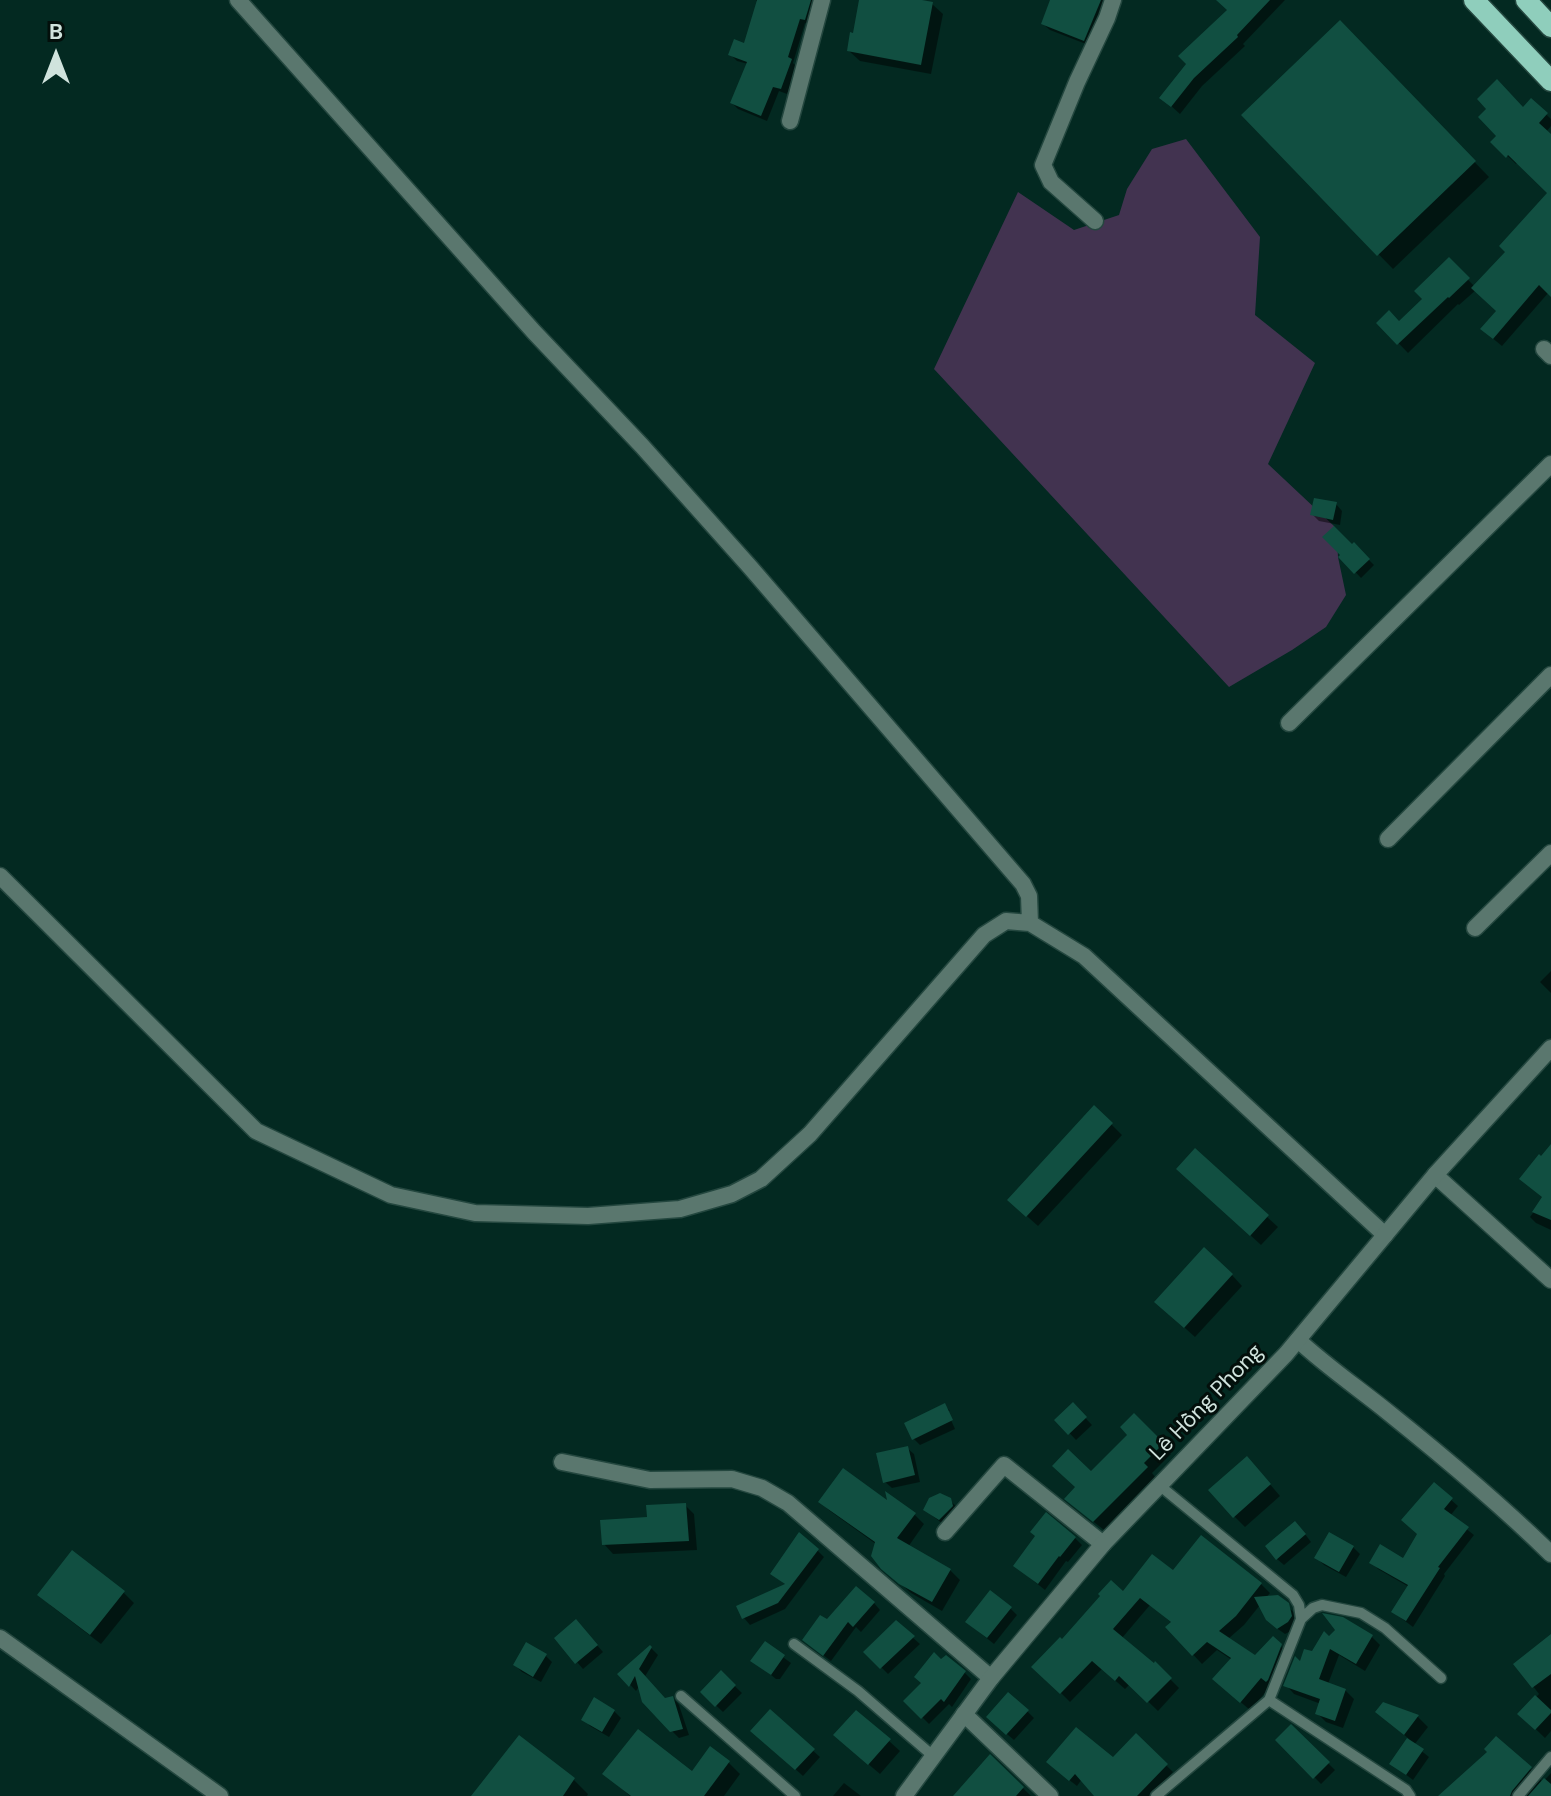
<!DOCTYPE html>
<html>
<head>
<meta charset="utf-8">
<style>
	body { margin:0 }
	#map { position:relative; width:1551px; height:1796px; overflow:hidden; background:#032921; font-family:"DM Sans",sans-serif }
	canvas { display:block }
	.north { position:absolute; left:16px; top:16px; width:80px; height:80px; -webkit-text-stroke:6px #030f0b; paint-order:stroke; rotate:0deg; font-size:22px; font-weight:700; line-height:32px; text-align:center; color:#d0e3dd }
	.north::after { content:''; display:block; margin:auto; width:28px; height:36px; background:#d0e3dd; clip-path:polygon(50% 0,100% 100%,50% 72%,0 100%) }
</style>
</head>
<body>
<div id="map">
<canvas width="1551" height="1796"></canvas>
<div class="north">B</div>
</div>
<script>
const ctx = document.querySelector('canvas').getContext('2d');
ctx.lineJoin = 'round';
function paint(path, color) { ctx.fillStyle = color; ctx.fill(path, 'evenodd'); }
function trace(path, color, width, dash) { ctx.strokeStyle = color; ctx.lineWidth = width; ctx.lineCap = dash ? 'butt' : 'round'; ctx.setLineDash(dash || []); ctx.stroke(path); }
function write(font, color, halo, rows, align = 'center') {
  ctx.font = font + ' "DM Sans",sans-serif'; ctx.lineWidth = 6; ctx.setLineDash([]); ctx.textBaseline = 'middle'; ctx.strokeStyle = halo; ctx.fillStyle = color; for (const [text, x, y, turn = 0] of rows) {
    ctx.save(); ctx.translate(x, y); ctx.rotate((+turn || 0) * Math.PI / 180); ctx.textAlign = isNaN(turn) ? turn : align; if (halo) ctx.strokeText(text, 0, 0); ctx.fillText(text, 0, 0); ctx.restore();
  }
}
const green = new Path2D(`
	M1186,139l74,98 -5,78 60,48 -47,101 66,62 3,13 1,18 8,38 -20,32 -34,23 -63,37 -295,-318 84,-177 56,38 45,-15 8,-26 25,-40z`);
const shadow = new Path2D(`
	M756,0h57l3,3 -5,21 -6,-1 -12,40 4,4 -10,27 -8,-3 -12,30 -29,-12 -6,-6 16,-39 -11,-3 -6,-6 14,-10 13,-42z
	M861,0h51l20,4 11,10 -12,60 -71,-13 -11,-10 5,-16z
	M1060,0h50l-19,46 -41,-16 -7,-6z
	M1232,0h53l-42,44 2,2 -43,40 -22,28 -10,-9 60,-95z
	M1340,23l149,154 -96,92 -150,-153z
	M1532,101l19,18v7l-5,6 5,5v157l-2,-2 -47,54 -11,-9 8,-26 -23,-21 -17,15 -1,-1 -50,49 -29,-30 21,1 24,-25 25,-39 26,27 32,-35 43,-59 -32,-31 -2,2 -23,-22z
	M1336,504l6,7 -2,14 -21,-4 -6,-6z
	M1354,545l20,20 -13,13 -20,-21z
	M1551,971v22l-11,-11z
	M1111,1124l11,11 -84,91 -18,-16z
	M1195,1151l83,76 -17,18 -72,-66z
	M1541,1202l10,5v23l-15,-7 -6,-6z
	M1232,1275l10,11 -47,51 -28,-25z
	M1073,1405l19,20 -16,15 -19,-20z
	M945,1406l5,5h-3l8,18 -35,16 -7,-7z
	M1134,1416l37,38 -19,19 4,5 -52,52 -28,-22 1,-20 53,-53z
	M907,1448l7,6 6,28 -28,6 -7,-6z
	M1257,1469l23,27 -35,31 -11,-11z
	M1434,1485l24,21 -8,10 24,19 -30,39 1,2 -32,51 -20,-15 16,-25 -31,-18 -6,-7 32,-1 15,-27z
	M945,1496l12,11 -14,17 -18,-14z
	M820,1502l70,3 24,9 10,10 -16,23 42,23 10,10 -18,31 -31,-18 -17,-15 -18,-34 -46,-33z
	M685,1505l9,9 3,36 -84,4 -9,-10 45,-25z
	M1302,1530l9,12 -27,23 -7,-6z
	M1037,1537l38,1 7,7 -14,17 -2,-1 -21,29 -30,-24z
	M1353,1547l7,7 -14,23 -22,-12 -7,-7z
	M817,1550l7,7 -39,52 -35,16 -6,-7 43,-32 -15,-13z
	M1173,1573l88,11 9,9 -4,5 21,7 10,11 -2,13 -10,5 -10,-7 -15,-22 -16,20 -16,14 28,19 17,-19 17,16 -19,31 -21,24 -26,-22 8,-28 -15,-10 -15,14 -34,-36 4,-5 -22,-18 -28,33 33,26 24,24 -21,23 -28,-27 -5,5 -23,-20 -32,33 -36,-36 89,-72z
	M123,1592l11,11 -33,41 -51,-39z
	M874,1603l6,7 -19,22 -5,-5 -25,34 -20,-15 16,-24z
	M1010,1608l7,7 -23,29 -20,-16z
	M1342,1619l30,18 8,8 -15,26 -26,-16 -11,29 17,6 9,9 -11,29 -17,-6 -9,-9 4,-9 -27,-10 -8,-9 15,-21 29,-26z
	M896,1623l24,21 -32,30 -22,-22z
	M583,1629l20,23 -20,17 -6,-7z
	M1551,1636v95l-6,7 -25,-24 19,-20 -23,-30z
	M765,1644l26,19 -11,16h-4l-21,-17z
	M650,1647l8,8 -14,23 21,22 8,-2 6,7 10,30 -10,3 -7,-7 -32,-46 -4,6 -16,-17z
	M546,1656l6,6 -11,20 -19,-10 -7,-7z
	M964,1672l7,7 -19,28 -3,-3 -20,20 -23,-23z
	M721,1673l21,20 -19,19 -21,-20z
	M1384,1704l34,13 10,10 -14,18 15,12 -16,23 -21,-16 17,-25 -31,-27z
	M614,1711l7,7 -12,19 -19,-11 -6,-7z
	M1027,1711l7,7 -20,22 -19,-16z
	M770,1712l50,45 -17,19 -43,-39z
	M1291,1727l44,43 -14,14 -43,-44z
	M1136,1736l37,36 -23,24h-53l-15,-17 -5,7 -22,-17 58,-10z
	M889,1741l11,10 -20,23 -33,-28z
	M710,1749l19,14 11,11 -16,22h-94l-25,-22 87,-1z
	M991,1757l40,39h-75z
	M1530,1769l13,13 8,-9v23h-109z
	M574,1780l14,14 -1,2h-113z
	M844,1783l17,13h-28z`);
const building = new Path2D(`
	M757,0h54l-6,20 -5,-1 -12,38 4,2 -11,30 -8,-2 -12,29 -31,-13 17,-41 -19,-7 6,-16 10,4z
	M859,0h63l11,2 -12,63 -74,-14 3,-19 3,1z
	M1050,0h51l-17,41 -43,-17z
	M1216,0h54l-33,35 1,2 -44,41 -23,29 -12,-9 27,-34 -8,-8 49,-46z
	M1340,20l136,141 -99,95 -136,-141z
	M1497,79l26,28 8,-9 17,15 -9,10 12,11v163l-12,-12 -46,54 -13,-10 16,-18 -25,-23 34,-36 -6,-6 48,-53 -39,-38 -2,3 -16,-16 6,-6 -18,-19 8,-8 -9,-10z
	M1449,257l21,21 -21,20 -1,-1 -51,48 -21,-22 13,-13 10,11 23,-22 -8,-8z
	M1314,498l23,4 -4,18 -23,-5z
	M1334,526l18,18 2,-2 16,17 -16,15 -16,-17 2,-2 -18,-18z
	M1094,1105l19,18 -87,94 -19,-17z
	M1551,1144v76l-19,-8 10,-15 -23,-18 20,-25 2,2z
	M1195,1148l74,67 -19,21 -74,-67z
	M1204,1247l29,27 -49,54 -30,-26z
	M1073,1402l14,15 -19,18 -14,-15z
	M945,1403l8,17 -41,20 -8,-17z
	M1134,1413l30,30 -20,20 4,4 -55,55 -29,-23 11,-12 -23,-21 16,-17 23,22 36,-36 -7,-8z
	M908,1446l7,29 -32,8 -7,-30z
	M1247,1456l24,28 -38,34 -25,-28z
	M843,1468l44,32 -2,-9 31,22 -19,25 54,31 -19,33 -33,-18 -18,-15 -10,-13 4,-14 -57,-40z
	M1434,1482l19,16 -9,11 25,18 -31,40 2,1 -34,53 -15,-9 17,-27 -39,-22 11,-19 23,14 14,-24 -16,-14z
	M940,1493l11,5 2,8 -14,14 -16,-10 6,-12z
	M686,1503l3,38 -87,4 -2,-25 47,-3 -1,-12z
	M1046,1512l30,25 -16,20 -1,-1 -21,28 -25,-18 22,-30 -5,-4z
	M1295,1521l11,13 -30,26 -11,-14z
	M799,1532l20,17 -41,54 -36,16 -6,-13 49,-22 -15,-10z
	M1329,1532l25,14 -15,26 -25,-14z
	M1201,1535l61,48 -26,33 -17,15 36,24 18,-19 9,8 -14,36 -2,2 -5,-4 -21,25 -28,-24 19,-21 -24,-16 -15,14 -27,-29 6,-5 -31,-24 -27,31 41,34 1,-2 17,17 -25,25 -28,-27 -4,5 -23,-20 -32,33 -29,-27 29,-30 2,2 38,-43 -2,-2 13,-14 12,11 29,-37 21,16z
	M72,1550l53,41 -35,44 -53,-40z
	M856,1586l19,16 -22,25 -5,-5 -25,34 -21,-16 18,-25 7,4z
	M990,1590l22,17 -25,31 -22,-16z
	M1278,1595l11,8 3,13 -4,6 -11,7 -11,-9 -12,-23z
	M1322,1613l21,4 30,18 -17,29 -26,-15 -11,30 27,10 -11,32 -20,-7 5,-15 -37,-13 12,-30 5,5 4,-12 8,2 12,-20 5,5 6,-6z
	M576,1619l22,26 -23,19 -21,-26z
	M896,1620l19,16 -35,33 -17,-17z
	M1551,1634v40l-19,14 -19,-24z
	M765,1641l20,14 -14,20 -21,-14z
	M526,1642l21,12 -14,23 -20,-12z
	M650,1645l2,2 -13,22 26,29 8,-2 10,33 -13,3 -28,-30 -7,-26 -6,11 -12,-13z
	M934,1652l7,7 5,-4 20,16 -22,31 -3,-3 -20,20 -18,-18 18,-18 -7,-6z
	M721,1670l15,15 -21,22 -15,-15z
	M1008,1692l21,18 -23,25 -20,-18z
	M1535,1695l16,15v3l-16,17 -18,-16z
	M594,1697l21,13 -13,22 -21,-12z
	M1383,1702l36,13 -15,20 -29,-23z
	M770,1709l45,40 -20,21 -45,-39z
	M856,1710l35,29 -23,26 -35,-30z
	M1291,1724l39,38 -17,17 -38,-39z
	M1076,1727l37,30 23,-24 32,31 -31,32h-43l-19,-22 -6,7 -23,-19z
	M638,1729l54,42 18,-25 20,15 -26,35h-73l-29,-22z
	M519,1735l56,43 -12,18h-92z
	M1496,1736l36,31 -20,24 -2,5h-72l49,-44 -3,-3z
	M1407,1738l17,11 -18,26 -17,-11z
	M990,1754l34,33 -8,9h-63z
	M1544,1778l7,6v12h-23z`);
const service = new Path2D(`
	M1301,1619l12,-11 9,-3 39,8 24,15 56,50
	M794,1644l64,47 75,65
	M681,1696l114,100
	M1269,1700l137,90 4,6
	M1156,1796l113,-96 32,-81 -2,-14 -6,-10 -134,-110
	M1518,1796l33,-39`);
const minor = new Path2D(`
	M238,0l296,332 108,114 108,121 273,317 6,12 1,27
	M790,121l32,-121
	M1095,221l-44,-39 -8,-17 34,-83 30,-64 6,-18
	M1544,349l7,7
	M1289,723l262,-259
	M1388,839l163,-164
	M0,876l256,255 135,64 84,18 113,3 92,-7 52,-15 29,-15 49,-45 174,-199 22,-14 24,2 54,33 301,279
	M1475,928l76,-75
	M1435,1175l116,105
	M1298,1340c28,26 60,48 91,73 56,45 111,91 162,141
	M562,1462l88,18 82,-1 30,9 26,15 203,175
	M945,1532l59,-67 99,79
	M0,1638l220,158
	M964,1714l86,82`);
const tertiary = new Path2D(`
	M904,1796l87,-118 112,-134 183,-190 149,-179 116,-127`);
const primary = new Path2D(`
	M1474,0l77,81
	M1526,0l25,27`);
const streetNames = [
	["Lê Hồng Phong",1207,1403,-46]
];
paint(green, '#423350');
paint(shadow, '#0007');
paint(building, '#114f41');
trace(service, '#24473f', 13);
trace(minor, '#24473f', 19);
trace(tertiary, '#24473f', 19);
trace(primary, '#24473f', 23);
trace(service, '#5a776e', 10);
trace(minor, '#5a776e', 16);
trace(tertiary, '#5a776e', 16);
trace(primary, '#8fcebc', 20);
write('22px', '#d0e3dd', '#030f0b', streetNames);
</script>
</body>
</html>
